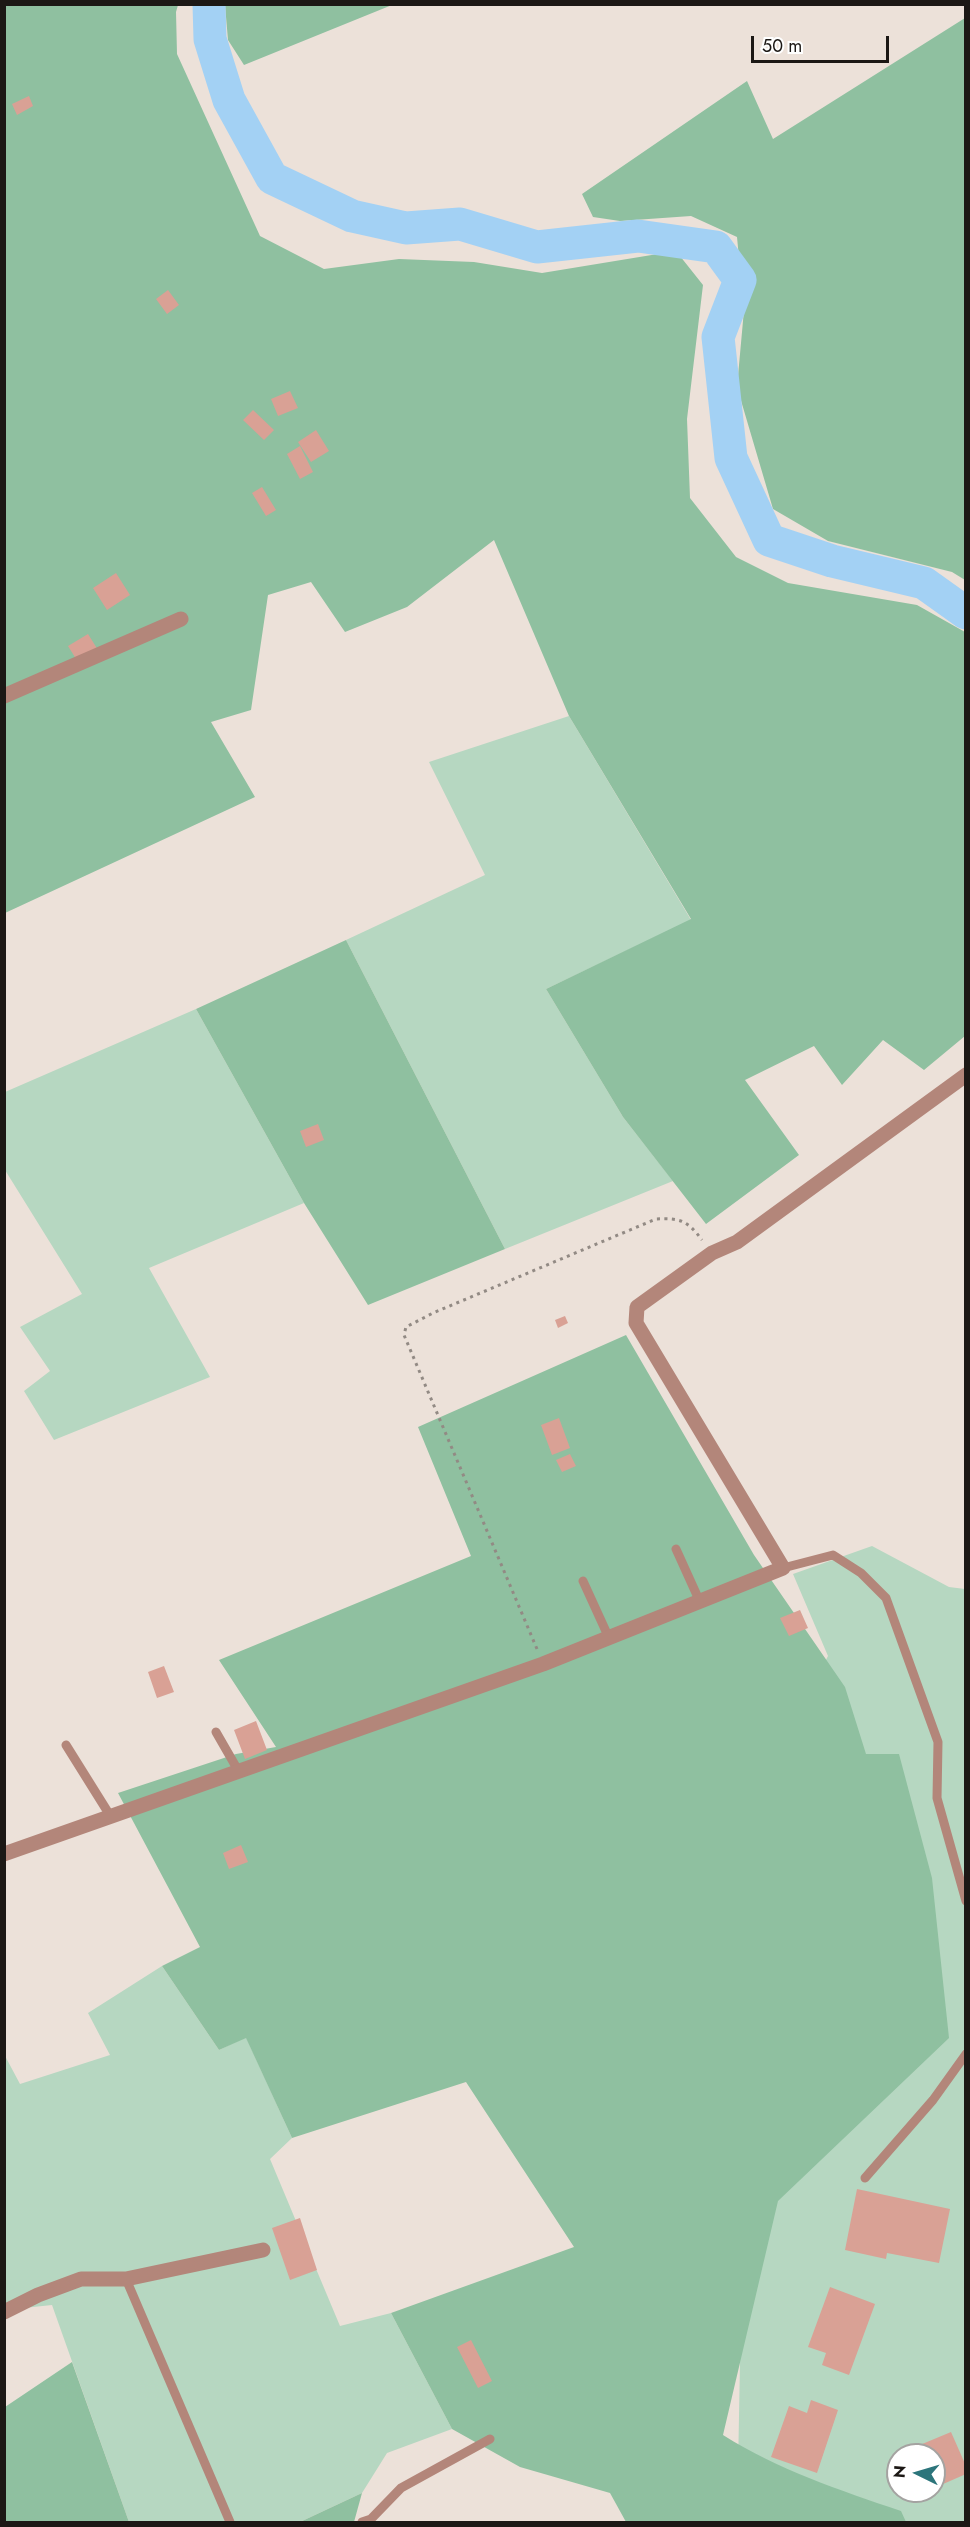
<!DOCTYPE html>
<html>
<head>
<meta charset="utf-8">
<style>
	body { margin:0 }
	#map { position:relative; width:970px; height:2527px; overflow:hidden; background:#ece1d9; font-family:Jost,sans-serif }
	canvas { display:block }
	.frame { position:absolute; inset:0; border:6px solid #1c1815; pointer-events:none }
	.north { position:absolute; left:886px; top:2443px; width:60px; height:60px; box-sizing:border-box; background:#fff; border:2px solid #a4a3a1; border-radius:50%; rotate:275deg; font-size:16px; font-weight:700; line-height:24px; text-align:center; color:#1c1815 }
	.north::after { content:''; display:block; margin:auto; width:21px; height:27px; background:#2c757b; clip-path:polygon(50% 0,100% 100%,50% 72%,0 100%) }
	.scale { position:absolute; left:751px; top:36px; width:138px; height:27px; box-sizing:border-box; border:3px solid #1c1815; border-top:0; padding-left:8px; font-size:18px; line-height:21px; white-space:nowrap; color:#1c1815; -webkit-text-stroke:4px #fff; paint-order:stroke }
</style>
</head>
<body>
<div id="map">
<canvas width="970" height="2527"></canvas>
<div class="frame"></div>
<div class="north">N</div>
<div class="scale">50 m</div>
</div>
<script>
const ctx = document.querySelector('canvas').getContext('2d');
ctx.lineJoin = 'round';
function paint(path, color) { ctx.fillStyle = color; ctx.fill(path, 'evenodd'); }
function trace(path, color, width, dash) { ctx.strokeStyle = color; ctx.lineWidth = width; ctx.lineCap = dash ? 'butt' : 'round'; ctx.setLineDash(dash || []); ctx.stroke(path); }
const green = new Path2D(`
	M569,716l122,204 -145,69 77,128 50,64 -168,68 -159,-309 139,-65 -56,-113z
	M196,1009l108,194 -155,65 61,109 -156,63 -30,-49 26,-20 -30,-44 62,-33 -77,-124v-78z
	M872,1546l77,41 16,2v933h-228l7,-371 67,-462 17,-33 -35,-82zM898,2455h36v36h-36z
	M162,1966l57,84 27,-13 46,101 -22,21 70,167 51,-13 61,116 -65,24 -25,40 -62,29h-171l-77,-217 -47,5 -1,-256 16,30 90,-29 -22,-42z`);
const forest = new Path2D(`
	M4,5h174l-2,7 1,42 83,182 64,33 75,-10 75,3 68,11 134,-22 27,34 -16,134 3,79 46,59 52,26 129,22 48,27v404l-41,34 -41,-30 -41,45 -28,-39 -69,34 54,75 -93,69 -83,-107 -77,-128 145,-70 -122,-203 -75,-176 -87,67 -62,25 -34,-50 -43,13 -17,115 -40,12 44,75 -250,116z
	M225,5v-1l167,1 -148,60 -16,-25z
	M965,18v562l-13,-8 -124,-31 -55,-32 -36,-122 7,-77 -7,-73 -46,-21 -71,5 -27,-4 -11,-23 165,-113 26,58z
	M346,940l159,309 -137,56 -64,-102 -108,-194z
	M626,1335l128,220 91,132 21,67h33l33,124 17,160 -171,163 -55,234c56,35 116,55 178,76l5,11h-280l-16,-29 -90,-26 -68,-38 -61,-116 183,-66 -108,-165 -174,56 -46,-100 -27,12 -57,-84 38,-19 -82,-154 118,-39 40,-7 -57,-87 252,-104 -53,-129z
	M72,2362l57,160h-124v-115z
	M362,2493l-8,29h-56h2z`);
const river = new Path2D(`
	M209,4l1,35 19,61 43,78 80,38 54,12 54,-4 77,23 101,-11 78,11 24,33 -22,57 13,121 38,82 63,21 92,22 42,30`);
const building = new Path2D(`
	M29,96l4,10 -16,9 -5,-11z
	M168,290l11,15 -12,9 -11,-15z
	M290,391l8,17 -20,8 -7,-17z
	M253,410l21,20 -10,10 -21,-20z
	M316,430l13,21 -18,11 -13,-20z
	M300,446l13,26 -13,7 -13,-25z
	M262,487l14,23 -10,6 -14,-23z
	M116,573l14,22 -23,15 -14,-22z
	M88,634l10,16 -20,12 -10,-16z
	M318,1124l6,16 -18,7 -6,-16z
	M565,1316l3,7 -10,5 -3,-8z
	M559,1418l11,30 -18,7 -11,-30z
	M570,1454l6,12 -14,6 -6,-12z
	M800,1610l8,18 -19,8 -9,-18z
	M164,1666l10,26 -17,6 -9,-26z
	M256,1721l11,29 -22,9 -11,-29z
	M241,1845l7,17 -19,7 -6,-16z
	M857,2189l93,20 -11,54 -52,-10 -1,6 -41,-9z
	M300,2218l17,52 -27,10 -18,-52z
	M830,2287l45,17 -26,71 -27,-10 4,-12 -18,-6z
	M471,2340l21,41 -14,7 -21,-41z
	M811,2400l27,10 -21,63 -46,-16 18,-51 18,7z
	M951,2432l15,34v8l-32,14v-33h-15l-4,-8z`);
const path = new Path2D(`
	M537,1649l-133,-314 2,-8 27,-14 223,-94c24,-1 31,1 46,21`);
const lane = new Path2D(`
	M676,1549l24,53
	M783,1568l50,-13 28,18 25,25 52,144 -1,56 29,103
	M583,1581l26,57
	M216,1732l23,40
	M66,1745l45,72
	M865,2178l68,-78 33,-46
	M126,2279l104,243
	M362,2522l9,-3 30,-31 89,-49`);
const street = new Path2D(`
	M4,696l177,-77
	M4,1854l539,-190 240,-96 -147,-245 1,-16 75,-54 25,-11 229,-167
	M4,2312l34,-17 43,-16h45l137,-29`);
paint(green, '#b6d7c1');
paint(forest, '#8fc0a0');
trace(river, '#a3d1f4', 33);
paint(building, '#d9a195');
trace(path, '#928a84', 3, [3, 4.5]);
trace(lane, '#b3867a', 9);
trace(street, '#b3867a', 15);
</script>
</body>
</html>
